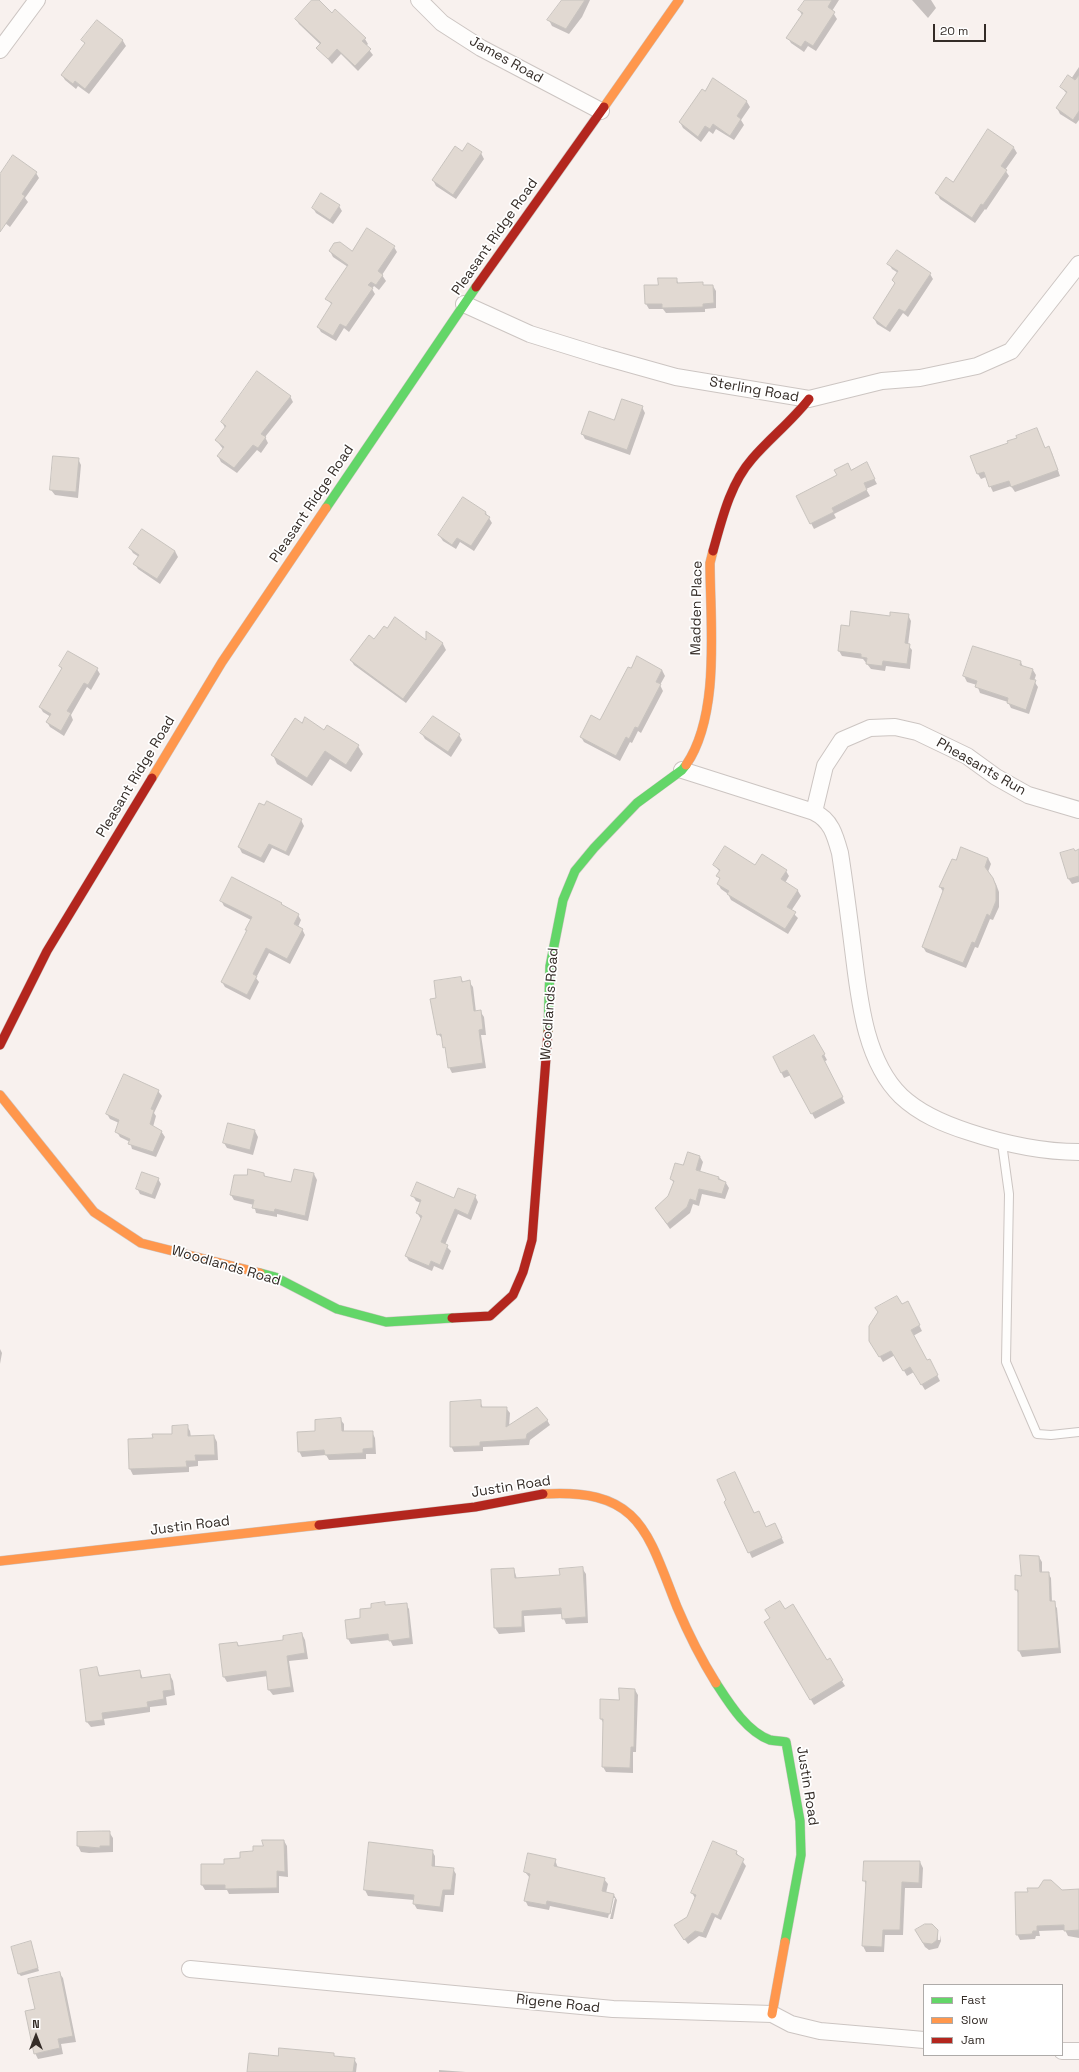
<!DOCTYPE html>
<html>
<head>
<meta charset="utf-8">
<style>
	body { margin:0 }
	#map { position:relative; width:1079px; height:2072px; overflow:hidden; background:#f8f1ee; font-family:"Space Grotesk",sans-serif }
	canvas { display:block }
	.legend { position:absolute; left:923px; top:1984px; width:140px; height:72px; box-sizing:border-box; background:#fff; border:1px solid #aeaba9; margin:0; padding:5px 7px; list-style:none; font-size:12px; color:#342c27 }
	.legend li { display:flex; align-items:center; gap:8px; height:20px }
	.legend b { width:20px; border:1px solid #aeaba9 }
	.north { position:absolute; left:16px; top:2016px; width:40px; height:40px; -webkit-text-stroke:3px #fff; paint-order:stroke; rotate:0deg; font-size:11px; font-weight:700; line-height:16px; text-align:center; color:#342c27 }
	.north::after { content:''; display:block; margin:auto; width:14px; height:18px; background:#342c27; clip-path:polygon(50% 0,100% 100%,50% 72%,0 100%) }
	.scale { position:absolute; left:933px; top:24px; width:53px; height:18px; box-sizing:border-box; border:2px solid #342c27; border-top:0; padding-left:5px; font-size:12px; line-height:14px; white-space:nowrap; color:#342c27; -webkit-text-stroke:3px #fff; paint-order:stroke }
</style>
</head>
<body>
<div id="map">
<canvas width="1079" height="2072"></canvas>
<ul class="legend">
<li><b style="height:5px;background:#63d668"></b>Fast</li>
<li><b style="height:5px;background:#ff974d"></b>Slow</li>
<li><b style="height:5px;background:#b3261e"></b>Jam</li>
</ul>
<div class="north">N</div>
<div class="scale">20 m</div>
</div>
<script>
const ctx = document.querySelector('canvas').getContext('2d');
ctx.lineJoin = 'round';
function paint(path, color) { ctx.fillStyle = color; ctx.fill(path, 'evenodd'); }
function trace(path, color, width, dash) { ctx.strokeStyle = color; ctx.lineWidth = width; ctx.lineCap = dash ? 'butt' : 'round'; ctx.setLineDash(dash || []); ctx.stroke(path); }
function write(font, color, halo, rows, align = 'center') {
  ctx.font = font + ' "Space Grotesk",sans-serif'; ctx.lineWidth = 3.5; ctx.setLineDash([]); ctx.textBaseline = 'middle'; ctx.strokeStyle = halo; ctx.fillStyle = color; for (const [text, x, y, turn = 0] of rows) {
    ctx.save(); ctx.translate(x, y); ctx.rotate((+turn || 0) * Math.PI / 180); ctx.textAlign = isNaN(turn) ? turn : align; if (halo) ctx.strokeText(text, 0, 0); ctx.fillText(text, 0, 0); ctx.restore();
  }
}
const shadow = new Path2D(`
	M314,0h3l15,14 33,25 3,5 -2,2 7,9 -15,16 -17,-17 -9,10 -14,-16 3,-3 -22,-21 -3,-5z
	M563,0h27l-8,17 -13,17 -17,-8 -3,-6z
	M806,0h33l-7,11 5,8 -21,32 -8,-5 -4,6 -13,-9 -3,-5 14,-23 -3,-5z
	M912,0h19l5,8 -8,10z
	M97,21l26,20 3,5 -37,48 -11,-8 -2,3 -11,-9 -3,-5 23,-30 -2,-5z
	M1079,67v53l-3,4 -16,-10 -3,-6 10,-14 -6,-7 10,-8z
	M714,80l33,22 3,5 -9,13 3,5 -10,15 -18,-11 -3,5 -4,-3 -8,11 -18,-14 -3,-6z
	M1014,148l3,5 -12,17 4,6 -23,34 -1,-1 -10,14 -35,-24 -3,-6z
	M463,152l18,1 3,6 -28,40 -20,-13 -3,-6z
	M36,173l3,5 -14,20 3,4 -18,25 -10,-8v-44z
	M339,206l3,5 -9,13 -17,-11 -3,-5z
	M394,247l3,5 -15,23 4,6 -7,9 -5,-4 -2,3 3,5 -26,38 -5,-4 -8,13 -15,-9 -3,-5 14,-22 -5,-6 21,-32 -15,-10 -3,-6 22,2z
	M897,251l33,23 3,5 -25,38 -5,-4 -13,19 -13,-8 -3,-6 21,-34 -2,-4 5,-7 -6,-4 -3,-5z
	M676,279l3,5 23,-1 2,3h9l3,5v17l-11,1v3l-39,1 -3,-4h-14l-3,-5 13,-18z
	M290,396l3,6 -28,35 3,6 -7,10 -4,-3 -20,23 -16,-11 -3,-6 5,-7 -7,-9 9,-12 -3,-6z
	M642,407l3,6 -15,42 -45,-16 -3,-6 33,-11z
	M1037,429l8,20 4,-1 3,5 8,23 -45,16 -4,-6 -18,6 -7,-15 -5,2 -3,-5 31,-30z
	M78,459l3,6 -3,33 -23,-3 -4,-5z
	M869,469l8,15 -11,5 4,7 -36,18 2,4 -22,11 -17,-33 54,-25z
	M463,499l23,14 6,10 -18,28 -14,-9 -4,7 -13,-8 -4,-6z
	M130,548l45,3 3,6 -18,27 -22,-15 -3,-5 4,-7 -6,-4z
	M908,615l3,6 -3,24 4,5 -2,19 -24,-3 -1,5 -14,-2 -8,-10 -21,-3 -3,-5 11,-24 41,-10z
	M427,633l16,11 3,6 -40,53 -52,-38 -3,-5 24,-20 52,2z
	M1021,662l2,5 10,3 3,5 -2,6 4,6 -9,27 -18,-6 -3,-6 -28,-9 -3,-8 -10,-3 -3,-6z
	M60,666l37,3 3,5 -9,16 -4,-3 -16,28 2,5 -9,16 -14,-9 -3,-5 4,-5 -8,-5 -3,-5 22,-37z
	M662,670l3,6 -5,9 3,6 -22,42 -3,-2 -6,12 -2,-1 -10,19 -36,-19 -3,-5z
	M302,724l22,7 34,15 5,8 -12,18 -21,-13 -18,27 -35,-22 -4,-9z
	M422,734l37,1 3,5 -11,17 -26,-18z
	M301,820l3,6 -15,30 -17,-8 -8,15 -22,-10 -3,-6z
	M1079,850v32l-7,2 -4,-6 7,-26z
	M988,858l3,6 -3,8 8,12 3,8v15l-6,13 -3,-1 -12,29 -3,-1 -9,21 -40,-16 -3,-5 21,-54 -4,-6 16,-25z
	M714,865l41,1 31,5 3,5 -4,7 13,8 3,5 -10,15 7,7 -10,16 -57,-34 -3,-6 -7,-5 -3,-5 2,-4 -2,-4 2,-4z
	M221,900l60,3 2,4 15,8 3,5 -3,7 4,2 3,6 -15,29 -21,-11 -13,25 3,4 -9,18 -25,-13 -3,-5 26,-50 -2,-3 5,-9 -27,-14z
	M461,978l2,4h6l4,5 3,25 4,-1 4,6 2,18h-5l5,33 -34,5 -3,-6 -6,-28 -5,-5 -1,-35z
	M814,1036l13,24 -3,2 21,41 -30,16 -24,-44 -7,3 -3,-6z
	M158,1091l4,5 -8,17 2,3 -3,11 8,4 4,6 -9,20 -24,-8 -2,-7 -10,-5 -3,-5 2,-9 -9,-4 -3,-5z
	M255,1131l3,6 -5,18 -26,-7 -3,-5z
	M700,1157l3,5 -3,10 19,6 7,5 3,5 -4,11 -23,-5 -3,12 -6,-2 -3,9 -20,16 -14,-20 13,-12 5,-14 -3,-4 12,-13z
	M295,1170l19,4 3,6 -9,41 -31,-7v3l-21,-4 -2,-8 -20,-5 -3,-5 16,-19 17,-2 2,4 26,5z
	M158,1179l3,5 -6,15 -15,-5 -3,-6z
	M413,1196l42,3 20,-3 3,6 -7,18 -13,-6 -13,31 6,6 -8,19 -9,-4 -2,5 -23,-10 -3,-5 15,-37 -4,-6 4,-10 -5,-2z
	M902,1305l8,2 12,24 -9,5 13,25 6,4 8,16 -15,9 -11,-18 -7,4 -12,-21 -12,7 -13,-22z
	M0,1349l2,4 -2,11z
	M480,1401l3,7h23l4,5 -1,14 38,-7 3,5 -20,15 -1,5 -46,2v4l-29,1 -3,-6z
	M340,1419l4,5v8h28l3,6 1,16h-10v5l-37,1 -3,-5 -24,2 -3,-6 17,-19z
	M187,1426l3,5 1,6 23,-1 3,6 1,18 -20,1v5l-9,1v5l-56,3 -3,-6 -1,-29 25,-1 19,-5z
	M725,1502l29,13 12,13 12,2 6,13 -32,15z
	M1039,1557l3,5v11h6l3,5 1,24 5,6 4,45 -39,4 -3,-6v-56l-3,-6 6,-12z
	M582,1568l4,6 2,49 -22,1 -4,-10 -38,2 1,16 -26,2 -4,-6 -3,-58 22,-1 3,10 44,-3z
	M384,1603l2,3 20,-2 3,5 4,35 -20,2 -3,-6 -39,4 -3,-5 14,-20 10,-10z
	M765,1622l61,39 3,-2 16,27 -31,19z
	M302,1634l3,6 3,19 -19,2 5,31 -21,3 -4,-5 -1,-14 -41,6 -3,-5 13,-34 3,4 44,-6z
	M97,1669l3,7 40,-5 3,8 27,-4 3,6 2,14 -9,2 1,8 -17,2v5l-46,7 1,6 -14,2 -4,-5 -6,-51z
	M635,1690l3,5 -2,57h-3v21l-27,-1 -3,-5 1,-43 -3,-5v-19l19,1z
	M109,1832l4,6v14l-24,1 -8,-1 -3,-6z
	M284,1841l3,5 1,31 -9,-1v17l-50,1 -2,-4h-22l-3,-5 23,-20 39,-18z
	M370,1844l62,7 3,5v11l18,2 3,5 -2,21h-9l-2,17 -26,-3 -3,-5v-4l-46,-4 -3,-6z
	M736,1852l10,14 -25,54 -6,-3 -9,21 -7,-2 -11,8 -10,-13 10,-13 7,-20 -3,-5z
	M529,1854l26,6 3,8 46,11 4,5 -2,9 8,2 3,5 -4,19h-3l5,-21h-2l-5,20 -58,-12 -1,4 -21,-4 -3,-6 5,-22 -5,-6z
	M920,1862l3,6 -1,20h-17l-2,47h-18l-1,17h-18l-3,-6 3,-61 -2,-5z
	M1079,1890v48l-11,-2 -3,-6 -26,1 1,5h-4l-1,3 -15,1 -3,-6 44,-43z
	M937,1930l1,10h2v-5l1,6 -3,7 -9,2 -4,-3 -9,-16z
	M31,1945l8,26 -18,5 -2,-2z
	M59,1973l4,5 13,64 -15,2 2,10 -25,5 -3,-6z
	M333,2054l2,3 19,2 3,5 -1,8h-108l31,-15z
	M439,2070l27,2h-27z`);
const building = new Path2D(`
	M312,0h7l13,13 3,-4 31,29 -4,3 9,8 -16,17 -18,-17 -9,10 -12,-11 5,-5 -26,-24z
	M562,0h23l-19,29 -19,-9z
	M805,0h27l-4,7 7,5 -22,34 -8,-5 -4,6 -15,-9 17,-25 -5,-3z
	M97,20l26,20 -38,49 -10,-8 -2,3 -12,-9 24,-32 -4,-3z
	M1068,75l7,5 4,-5v36l-6,9 -17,-12 11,-16 -7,-5z
	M713,78l34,23 -10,15 4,3 -11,17 -17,-12 -3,5 -5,-3 -7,11 -19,-15 23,-33 3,2z
	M988,129l26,18 -13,19 6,4 -24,35 -2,-1 -9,14 -37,-25 11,-16 7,5z
	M468,143l14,9 -29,43 -21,-15 23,-34 7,5z
	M13,155l24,17 -15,22 3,2 -25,36v-58z
	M321,193l19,12 -10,15 -18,-12z
	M367,228l28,18 -17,25 5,4 -7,10 -5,-3 -3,3 5,3 -27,39 -6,-3 -7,12 -16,-9 15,-24 -7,-4 23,-34 -19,-14 5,-8 6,-1 12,9z
	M897,250l34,23 -26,39 -6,-3 -13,19 -13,-10 22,-35 -3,-3 6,-9 -11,-7z
	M658,278h19v5l26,-1v3h10l1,18 -11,1v3l-41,1v-4h-17l-1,-19h14z
	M257,371l34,25 -30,38 5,3 -8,11 -5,-3 -19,23 -17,-12 7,-9 -9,-7 11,-14 -5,-4z
	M622,399l21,7 -16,44 -46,-16 8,-23 25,9z
	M1037,428l8,20 4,-2 9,24 -47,17 -2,-6 -20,6 -5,-15 -7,2 -7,-18 38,-13 -1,-2 10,-3 -1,-2z
	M53,456l26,2 -3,34 -26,-2z
	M867,462l8,17 -11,4 3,7 -35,18 2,4 -24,12 -14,-28 41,-21 -3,-5 14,-7 3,7z
	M463,497l23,15 -1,2 5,3 -19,29 -14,-8 -5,7 -14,-10z
	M142,529l33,22 -18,28 -24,-15 6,-9 -10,-7z
	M851,611l39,5v-4l19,2 -4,29 5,1 -3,20 -24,-3 -1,5 -16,-2 1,-6 -6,-1v-3l-23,-3 3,-26 8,1z
	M395,617l31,23v-9l17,12 -40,56 -53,-39 19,-25 5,4 10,-13 3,2z
	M973,646l48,15 -1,4 13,4 -3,10 6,1 -10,30 -19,-7 1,-5 -33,-11 2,-6 -14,-5z
	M68,651l30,17 -10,17 -4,-2 -17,28 4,2 -10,18 -15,-9 5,-8 -12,-7 23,-39 -3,-2z
	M637,656l25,14 -6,12 5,2 -23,44 -3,-1 -6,12 -3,-2 -10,19 -36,-19 11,-22 9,5 28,-53 3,1z
	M433,716l27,18 -12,18 -28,-19z
	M305,717l19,13 3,-5 32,20 -13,20 -21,-14 -18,27 -36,-23 24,-37 7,5z
	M267,801l35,18 -16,33 -17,-8 -8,14 -23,-11 21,-44 5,2z
	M725,846l30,19 7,-11 25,16 -6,9 17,11 -11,17 9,5 -11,17 -58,-35 2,-3 -12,-7 3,-6 -4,-2 4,-6 -7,-5z
	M961,847l27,11 -3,9 8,11 3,8v15l-6,15 -3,-2 -12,29 -3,-1 -9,21 -41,-16 22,-59 -5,-1 13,-28 4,1z
	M1074,849l1,2 4,-2v27l-11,3 -8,-26z
	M232,877l50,26 -1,1 18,10 -5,10 9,5 -16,30 -21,-11 -13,26 4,2 -10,19 -26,-13 26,-52h-2l7,-13 -32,-16z
	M461,977l1,5 8,-2 4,31 7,-1 2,19 -4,1 4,33 -35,5 -3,-21 -2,1 -2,-14 -4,1 -7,-36 6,-1 -2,-17z
	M814,1035l11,19 -3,2 21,41 -32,17 -24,-44 -6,3 -8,-16z
	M124,1074l35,16 -8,19 3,1 -4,14 12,7 -9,21 -25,-8 2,-5 -15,-7 4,-12 -13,-6z
	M228,1123l27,7 -5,20 -27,-7z
	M688,1152l12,4 -4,14 23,7 -1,2 8,3 -4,12 -23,-5 -3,12 -6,-2 -3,8 -20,17 -12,-16 13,-12 6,-15 -4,-2 5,-16 8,2z
	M248,1169l16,4v3l27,6 3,-13 20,4 -9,43 -30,-7 -1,3 -22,-4 2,-8 -24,-5 4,-20h13z
	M142,1172l17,6 -7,17 -16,-6z
	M417,1182l37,16 4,-10 18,7 -8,20 -13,-6 -14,33 7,3 -8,20 -9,-4 -2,5 -24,-10 17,-40 -6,-3 5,-13 -10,-4z
	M897,1296l5,8 6,-3 12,24 -9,5 16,30 3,-1 8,16 -17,10 -11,-18 -7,4 -12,-20 -12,6 -10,-16v-15l9,-14 -3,-4z
	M481,1400v7h26l-1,20 31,-20 11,13 -21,14 -1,5 -46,3v4l-30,1v-45z
	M341,1418l1,13h31v17l-10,1v4l-38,2 -1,-5 -26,2 -1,-20 18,-1v-11z
	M188,1425v11l26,-1 1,20h-20l1,6h-10l1,6 -58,2 -1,-30 25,-1 -1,-4h20v-8z
	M735,1472l19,41 5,-2 7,16 9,-4 7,15 -34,15 -24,-51 2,-2 -9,-20z
	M1020,1555l19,1 1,16h9l1,29h5l4,47 -41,3v-61h-3v-15l6,1z
	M583,1567l3,50 -24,2 -1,-11 -39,3v16l-28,1 -3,-59 23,-1 1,10 45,-3 -1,-6z
	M780,1601l5,8 8,-5 34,56 3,-2 13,22 -33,20 -46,-78 6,-4 -5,-8z
	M385,1602v3l22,-2 3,35 -21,3 -1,-7 -41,5 -2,-19 15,-2v-9l11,-1v-4z
	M302,1633l3,20 -18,3 4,31 -23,3 -2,-19 -43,6 -4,-33 18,-2 1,4 45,-6v-4z
	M97,1667l2,9 41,-6 1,8 29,-4 2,16 -9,1 1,8 -17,3 1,5 -46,6 1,7 -17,2 -6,-52z
	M619,1688l16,1 -1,58h-3l-1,21 -28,-1 1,-48h-3v-20l19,1z
	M102,1831h8v15h-10v2l-23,-2v-14z
	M262,1840h22l1,32 -8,-1v17l-52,1v-4h-24v-21h23v-5l16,-1v-6l13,-1v-5h10z
	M713,1841l24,10 -1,3 8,5 -26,57 -6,-3 -9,20 -8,-2 -11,9 -10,-15 13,-8 9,-22 -5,-2z
	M369,1842l64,8 -1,16 22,2 -3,22h-8l-3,17 -27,-3 1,-9 -50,-5z
	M528,1853l28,6 -2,7 51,12 -3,13 12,3 -4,20 -63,-13 -1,4 -22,-4 6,-27 -6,-2z
	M864,1861h56l-1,22 -17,-1 -2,48h-17l-1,17 -20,-1 4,-65h-3z
	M1044,1880h7l11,10 17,-1v41l-15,1v-6l-27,1v5h-4l-1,3 -16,1 -1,-43h13l-1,-4h11z
	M925,1924h7l6,6 -1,10 -5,4 -9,-1 -8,-13z
	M31,1941l7,27 -20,6 -7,-27z
	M60,1972l13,64 -15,3 2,9 -26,6 -9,-43 10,-2 -7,-30z
	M279,2048l55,5v3l21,2 -2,14h-106l2,-19 29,3z`);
const lane = new Path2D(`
	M1002,1143l7,51 -3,168 31,72 14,1 28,-3`);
const street = new Path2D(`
	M419,0l23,23 39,25 120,63
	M0,50l37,-50
	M464,304l66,30 71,22 75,21 133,22 73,-18 38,-3 57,-12 34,-15 68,-87
	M682,770l132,42c17,8 21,23 26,41 5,32 9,64 13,96 6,47 11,111 48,147 19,18 43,28 68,36 36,12 72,20 110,20
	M814,812l11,-46 17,-26 28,-12 25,-1 22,5 50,24 29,21 32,18 51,15
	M190,1969l423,40 159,5 19,10 29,7 104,9
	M1062,2051h17`);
const fast = new Path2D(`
	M326,508l150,-221
	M548,1032l2,-66 13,-66 12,-29 19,-23 43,-45 45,-33 4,-5
	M260,1273l15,4 62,32 49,13 66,-4
	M716,1683c13,20 30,48 54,57 5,1 11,1 16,2l14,79 1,34 -16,87`);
const slow = new Path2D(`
	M604,107l75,-107
	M686,765c35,-51 24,-143 24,-202l3,-12
	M152,778l70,-116 104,-154
	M0,1095l94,117 47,31 119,30
	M543,1494c97,-6 104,37 134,113 11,26 24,52 39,76
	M0,1561l319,-36
	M772,2014l13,-72`);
const jam = new Path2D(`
	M476,287l128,-180
	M713,551c9,-32 17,-67 39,-92 18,-21 40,-38 57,-60
	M0,1045l47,-94 105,-173
	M452,1318l38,-2 23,-21 10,-23 9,-32 16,-208
	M319,1525l156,-18 68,-13`);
const streetNames = [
	["James Road",506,60,29],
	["Pleasant Ridge Road",495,237,-55],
	["Sterling Road",754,390,10],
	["Pleasant Ridge Road",312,504,-56],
	["Madden Place",697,608,-89],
	["Pheasants Run",981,767,30],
	["Pleasant Ridge Road",136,777,-59],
	["Woodlands Road",550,1004,-86],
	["Woodlands Road",226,1266,16],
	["Justin Road",511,1487,-9],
	["Justin Road",190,1526,-7],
	["Justin Road",807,1786,81],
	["Rigene Road",558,2004,6]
];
paint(shadow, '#0003');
paint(building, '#e1d9d2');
trace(building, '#c8c3be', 1);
trace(lane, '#ccc5c2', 10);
trace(street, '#ccc5c2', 18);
trace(fast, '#ccc5c2', 10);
trace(slow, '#ccc5c2', 10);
trace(jam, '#ccc5c2', 10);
trace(lane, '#fefdfc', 8);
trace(street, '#fefdfc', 16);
trace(fast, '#63d668', 9);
trace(slow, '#ff974d', 9);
trace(jam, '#b3261e', 9);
write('14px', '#342c27', '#fff', streetNames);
</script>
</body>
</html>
